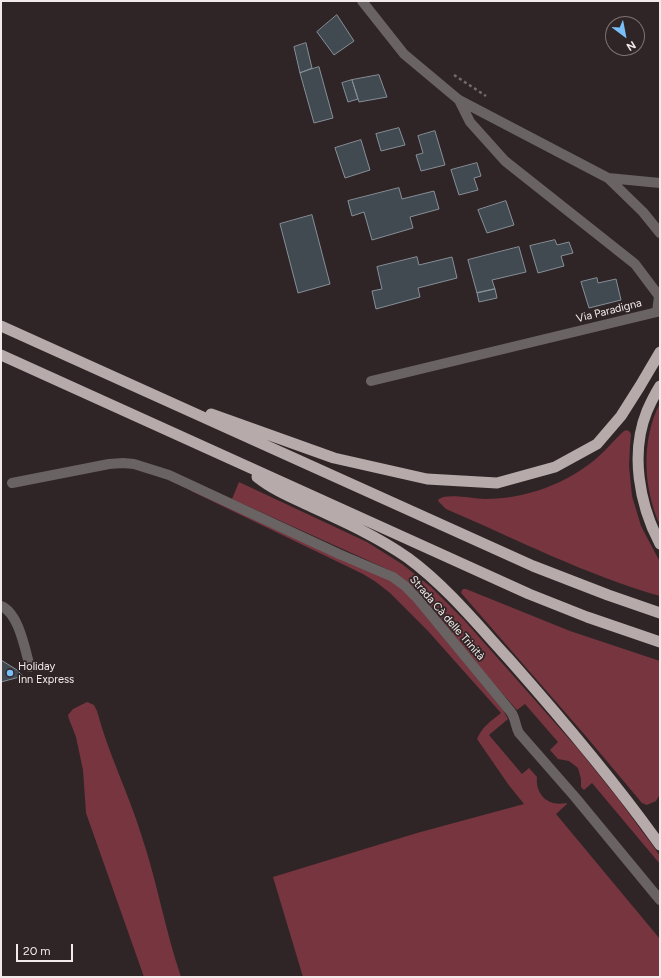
<!DOCTYPE html>
<html>
<head>
<meta charset="utf-8">
<style>
	body { margin:0 }
	#map { position:relative; width:661px; height:978px; overflow:hidden; background:#302526; font-family:Figtree,sans-serif }
	canvas { display:block }
	.frame { position:absolute; inset:0; border:2px solid #f2eaea; pointer-events:none }
	.north { position:absolute; left:605px; top:16px; width:40px; height:40px; box-sizing:border-box; background:#302526; border:1px solid #7e7474; border-radius:50%; rotate:148deg; font-size:11px; font-weight:700; line-height:16px; text-align:center; color:#f2eaea }
	.north::after { content:''; display:block; margin:auto; width:14px; height:18px; background:#7abff8; clip-path:polygon(50% 0,100% 100%,50% 72%,0 100%) }
	.scale { position:absolute; left:16px; top:944px; width:57px; height:18px; box-sizing:border-box; border:2px solid #f2eaea; border-top:0; padding-left:5px; font-size:12px; line-height:14px; white-space:nowrap; color:#f2eaea; -webkit-text-stroke:3px #302526; paint-order:stroke }
</style>
</head>
<body>
<div id="map">
<canvas width="661" height="978"></canvas>
<div class="frame"></div>
<div class="north">N</div>
<div class="scale">20 m</div>
</div>
<script>
const ctx = document.querySelector('canvas').getContext('2d');
ctx.lineJoin = 'round';
function paint(path, color) { ctx.fillStyle = color; ctx.fill(path, 'evenodd'); }
function trace(path, color, width, dash) { ctx.strokeStyle = color; ctx.lineWidth = width; ctx.lineCap = dash ? 'butt' : 'round'; ctx.setLineDash(dash || []); ctx.stroke(path); }
function write(font, color, halo, rows, align = 'center') {
  ctx.font = font + ' Figtree,sans-serif'; ctx.lineWidth = 3.5; ctx.setLineDash([]); ctx.textBaseline = 'middle'; ctx.strokeStyle = halo; ctx.fillStyle = color; for (const [text, x, y, turn = 0] of rows) {
    ctx.save(); ctx.translate(x, y); ctx.rotate((+turn || 0) * Math.PI / 180); ctx.textAlign = isNaN(turn) ? turn : align; if (halo) ctx.strokeText(text, 0, 0); ctx.fillText(text, 0, 0); ctx.restore();
  }
}
const green = new Path2D(`
	M660,403v122c-17,-37 -19,-85 0,-122z
	M627,430l3,2 1,3 -1,11 -1,20 3,30 9,30 19,36v34c-74,-21 -144,-57 -214,-87l-8,-8 1,-2c9,-6 34,0 46,0 40,0 82,-15 113,-42 9,-8 17,-18 26,-26z
	M239,482l128,60 35,22 29,23 33,33 115,130 40,50 34,46 7,10v8l-68,-81 -8,7 -3,-3v-8l-3,-11 -9,-7 -11,-2 -8,-9 8,-8 -33,-38 -8,6c-18,-21 -37,-41 -54,-62 -23,-29 -42,-63 -76,-79l-155,-70z
	M192,489l197,89 21,19 93,113 5,9 -19,16 33,39 7,-6 8,9c-2,17 11,30 29,26l1,1 -11,10 104,125v38h-357l-30,-100 144,-44 107,-29 -16,-20 -31,-45c5,-12 14,-18 24,-26l-73,-82 -38,-38 -14,-11 -13,-8 -172,-83z
	M463,589h3l104,42 90,30v133l-4,7 -9,4 -5,-2 -58,-69 -122,-140 -1,-2z
	M87,702l7,3 3,6c11,42 31,81 44,123 16,47 24,96 40,143h-37l-58,-164 -3,-43 -7,-33 -7,-18 -1,-4 5,-6z`);
const building = new Path2D(`
	M337,15l17,26 -20,14 -17,-23z
	M306,43l6,25 -12,5 -6,-26z
	M319,67l14,51 -19,5 -14,-50z
	M379,75l8,22 -28,5 -7,-22z
	M352,80l6,19 -10,3 -6,-19z
	M399,128l6,17 -24,6 -5,-17z
	M435,131l10,34 -24,6 -5,-16 7,-2 -5,-17z
	M361,140l9,30 -25,8 -10,-30z
	M477,163l4,13 -7,2 4,12 -19,5 -8,-25z
	M399,188l3,11 32,-8 5,18 -29,8 3,11 -41,12 -8,-28 -12,4 -4,-15z
	M506,201l8,24 -27,8 -9,-23z
	M312,215l18,69 -32,9 -18,-69z
	M555,240l2,5 12,-3 4,11 -12,3 3,10 -26,7 -8,-27z
	M519,247l7,25 -34,8 3,9 -18,4 -9,-33z
	M417,257l2,8 33,-8 5,21 -39,10 2,9 -44,12 -4,-18 10,-2 -5,-22z
	M597,278l1,5 18,-4 5,21 -32,8 -8,-26z
	M495,289l2,9 -18,4 -2,-9z
	M1,660l16,10 6,6 -22,6z`);
const path = new Path2D(`
	M454,75l32,21`);
const minor = new Path2D(`
	M362,1l42,53 55,46 149,78 35,34 17,21
	M608,178l52,5
	M371,381l286,-69 2,-16 -24,-32 -130,-103 -35,-39 -11,-22
	M12,483l97,-19 14,-1 11,1 35,11 170,79 54,23 12,9 12,12 94,114c5,7 4,14 8,21l56,64 85,103
	M1,606c18,7 24,44 29,61`);
const trunk = new Path2D(`
	M1,326l532,240 75,29 52,18
	M1,355l528,239 58,23 73,25
	M660,386c-5,8 -9,16 -13,25 -17,42 -8,93 13,133
	M211,414l123,44 93,21 70,4 58,-16 42,-23 24,-28 19,-30 20,-34
	M257,477c16,13 36,21 55,30 33,15 66,30 96,51 38,28 68,65 100,100 53,60 105,121 152,187`);
const markers = [
	[10,673,4,"#7abff8"]
];
const streetNames = [
	["Via Paradigna",609,311,-14],
	["Strada Cà delle Trinità",447,618,49]
];
const poiNames = [
	["Holiday",18,667],
	["Inn Express",18,680]
];
paint(green, '#76353f');
paint(building, '#414951');
trace(building, '#868f98', 1);
trace(path, '#746a6b', 2.5, [3, 3]);
trace(minor, '#696363', 10);
trace(trunk, '#b6aaaa', 11);
for (const [x, y, r, color] of markers) { const dot = new Path2D(); dot.arc(x, y, r, 0, 2 * Math.PI); ctx.fillStyle = color; ctx.fill(dot); trace(dot, '#302526', 1.5); }
write('11px', '#f2eaea', '#302526', streetNames);
write('11px', '#f2eaea', '#302526', poiNames, 'left');
</script>
</body>
</html>
